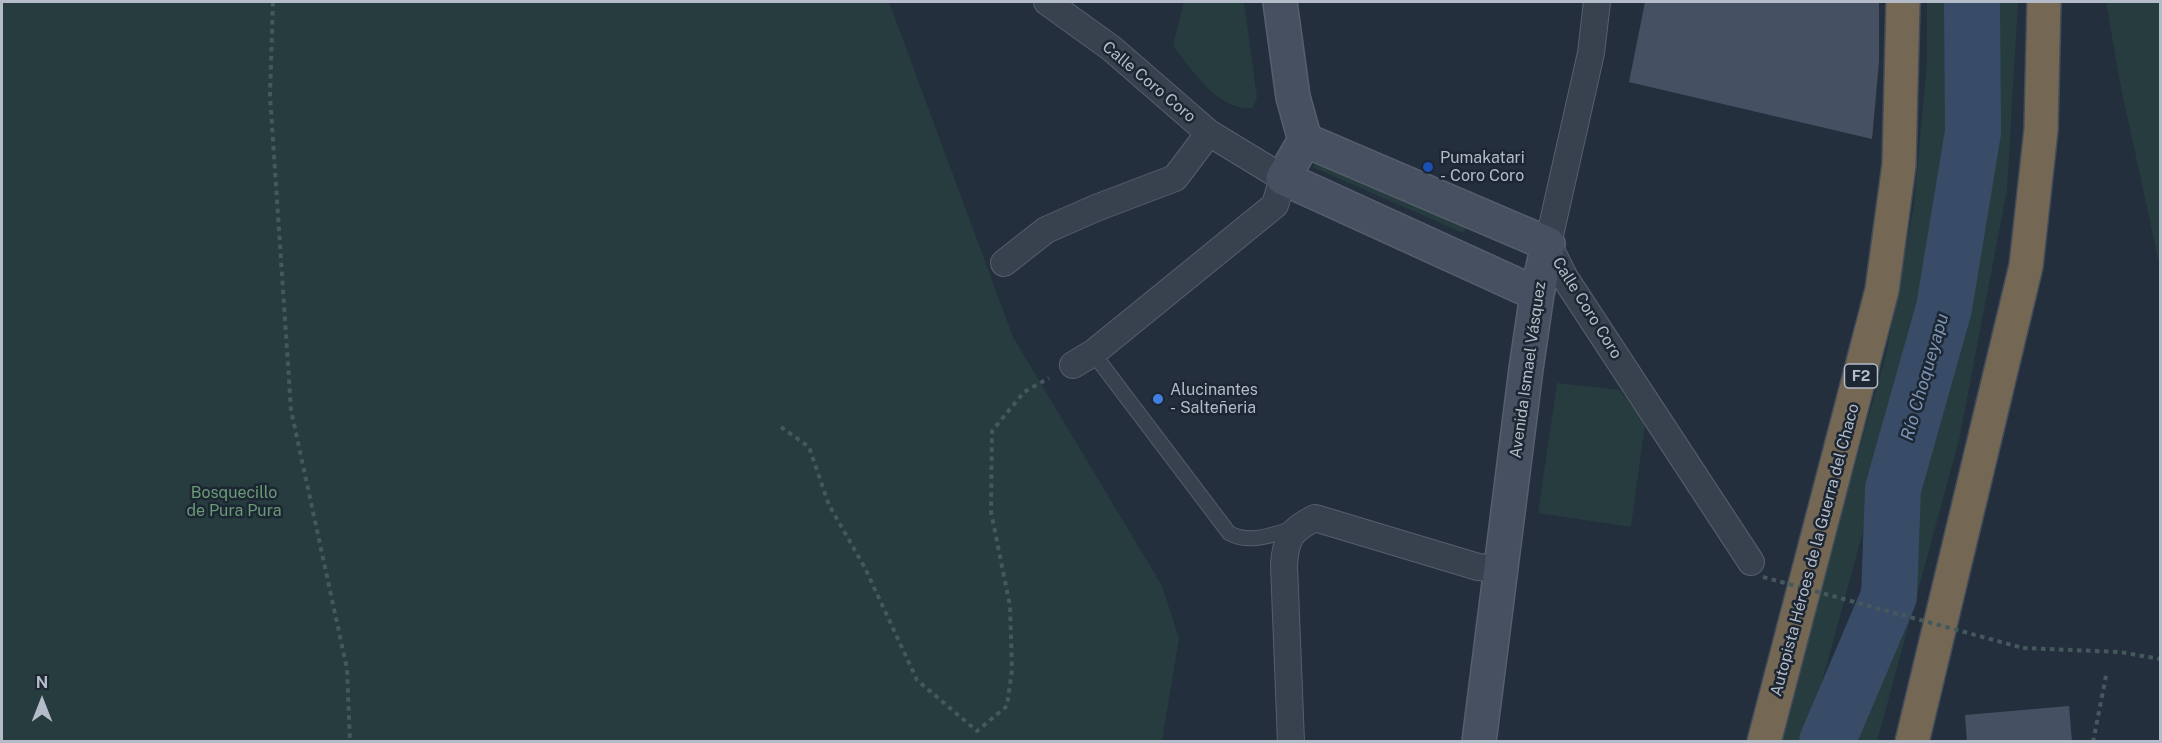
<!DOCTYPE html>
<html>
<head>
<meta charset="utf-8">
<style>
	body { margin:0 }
	#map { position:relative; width:2162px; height:743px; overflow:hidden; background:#242f3e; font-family:"Public Sans",sans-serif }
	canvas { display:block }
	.frame { position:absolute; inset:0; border:3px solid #b4bcc9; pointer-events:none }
	.north { position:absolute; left:12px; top:671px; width:60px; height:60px; -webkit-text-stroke:4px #1d2633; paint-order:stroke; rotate:0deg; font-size:16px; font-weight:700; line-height:24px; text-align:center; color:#b4bcc9 }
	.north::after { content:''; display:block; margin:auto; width:21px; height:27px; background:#b4bcc9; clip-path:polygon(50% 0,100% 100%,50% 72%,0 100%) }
</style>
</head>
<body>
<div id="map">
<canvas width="2162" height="743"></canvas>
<div class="frame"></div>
<div class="north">N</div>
</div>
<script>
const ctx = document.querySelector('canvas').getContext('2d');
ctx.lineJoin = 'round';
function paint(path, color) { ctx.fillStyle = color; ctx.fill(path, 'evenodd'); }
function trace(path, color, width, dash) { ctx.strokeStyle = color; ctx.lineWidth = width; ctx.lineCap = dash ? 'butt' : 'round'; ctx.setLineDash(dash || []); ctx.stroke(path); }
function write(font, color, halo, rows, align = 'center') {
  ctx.font = font + ' "Public Sans",sans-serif'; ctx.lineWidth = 5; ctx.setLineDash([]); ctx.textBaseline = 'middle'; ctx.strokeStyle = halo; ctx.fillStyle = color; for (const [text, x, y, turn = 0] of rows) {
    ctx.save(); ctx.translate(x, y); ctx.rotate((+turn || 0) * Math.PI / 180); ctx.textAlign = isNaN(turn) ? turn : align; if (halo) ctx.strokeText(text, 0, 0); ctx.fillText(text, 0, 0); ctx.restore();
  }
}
const green = new Path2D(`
	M2,2h887l124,335 149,249 17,52 -17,103h-1160z
	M1184,2h60l13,95 -4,11c-37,3 -59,-37 -80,-62z
	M1927,2h25l-1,95 -12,111 -15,99 -118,434 -26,1 20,-82 86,-305 28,-150 13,-144z
	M1990,2h28l-11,188 -48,250 -82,301h-35l120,-447 27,-159z
	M2106,2h54v265l-39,-179z
	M1318,156l150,66 -5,11 -150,-66z
	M1557,383l63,7 25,34 -14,103 -93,-14z`);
const river = new Path2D(`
	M1827,742l62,-146 4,-107 51,-181 29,-176 -1,-130`);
const building = new Path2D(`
	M1645,2h234v60l-7,77 -243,-57z
	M2069,706l3,36h-105l-2,-27z`);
const path = new Path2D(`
	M273,2l-3,93 21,315 56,259 3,73
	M781,427l28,20 20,58 36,63 52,112 60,51 30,-25 5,-36 -2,-64 -19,-94 1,-81 32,-39 25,-14
	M2023,648l97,4 40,7
	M2093,742l13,-66`);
const lane = new Path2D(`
	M1093,353l136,180c22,12 44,1 66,-5`);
const street = new Path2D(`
	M1047,2l64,46 98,85 74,45 -8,27 -182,148 -20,12
	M1597,2l-6,51 -43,191 17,34 186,284
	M1004,263l42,-33 50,-22 79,-30 34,-45
	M1291,742l-7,-177c2,-28 7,-35 31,-47l163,49 24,2`);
const secondary = new Path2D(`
	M1280,2l13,95 12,43
	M1305,140l243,104 -11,50 -11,75 -47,373
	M1305,140l-22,38 254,116`);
const highway = new Path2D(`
	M1764,742l118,-452 17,-125 4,-163
	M1912,742l114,-476 15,-136 3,-128`);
const pathBridge = new Path2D(`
	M1763,577l260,71`);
const markers = [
	[1428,167,6,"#1a4fb4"],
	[1158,399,6,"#3f7fe0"]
];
const shields = [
	[1861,376,33]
];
const shieldNames = [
	["F2",1861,376]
];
const streetNames = [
	["Calle Coro Coro",1149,82,40],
	["Calle Coro Coro",1587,308,58],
	["Avenida Ismael Vásquez",1528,370,-82],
	["Autopista Héroes de la Guerra del Chaco",1815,550,-75]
];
const poiNames = [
	["Pumakatari",1440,158],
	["- Coro Coro",1440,176],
	["Alucinantes",1170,390],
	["- Salteñeria",1170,408]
];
const parkNames = [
	["Bosquecillo",234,493],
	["de Pura Pura",234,511]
];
const waterNames = [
	["Río Choqueyapu",1925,377,-74]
];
paint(green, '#263c3f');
trace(river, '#394c67', 56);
paint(building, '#455162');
trace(lane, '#565f6c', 16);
trace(street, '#565f6c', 28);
trace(secondary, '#565f6c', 36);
trace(highway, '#434c59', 36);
trace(path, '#44595c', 4, [4.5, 4.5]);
trace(lane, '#38414e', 14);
trace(street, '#38414e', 26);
trace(secondary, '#465061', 33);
trace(highway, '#746855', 33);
trace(pathBridge, '#44595c', 4, [4.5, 4.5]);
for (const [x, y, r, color] of markers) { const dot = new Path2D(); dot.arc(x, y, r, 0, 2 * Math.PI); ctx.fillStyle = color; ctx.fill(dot); trace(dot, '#1d2633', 2); }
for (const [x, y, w] of shields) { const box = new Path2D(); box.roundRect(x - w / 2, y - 12, w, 24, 4.5); ctx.fillStyle = '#1d2633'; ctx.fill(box); trace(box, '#b4bcc9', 1.5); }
write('bold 15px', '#b4bcc9', null, shieldNames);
write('16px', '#b4bcc9', '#1d2633', streetNames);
write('16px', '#b4bcc9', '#1d2633', poiNames, 'left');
write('16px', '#6b9a76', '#1d2633', parkNames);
write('italic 18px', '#7c92b1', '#1d2633', waterNames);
</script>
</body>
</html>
